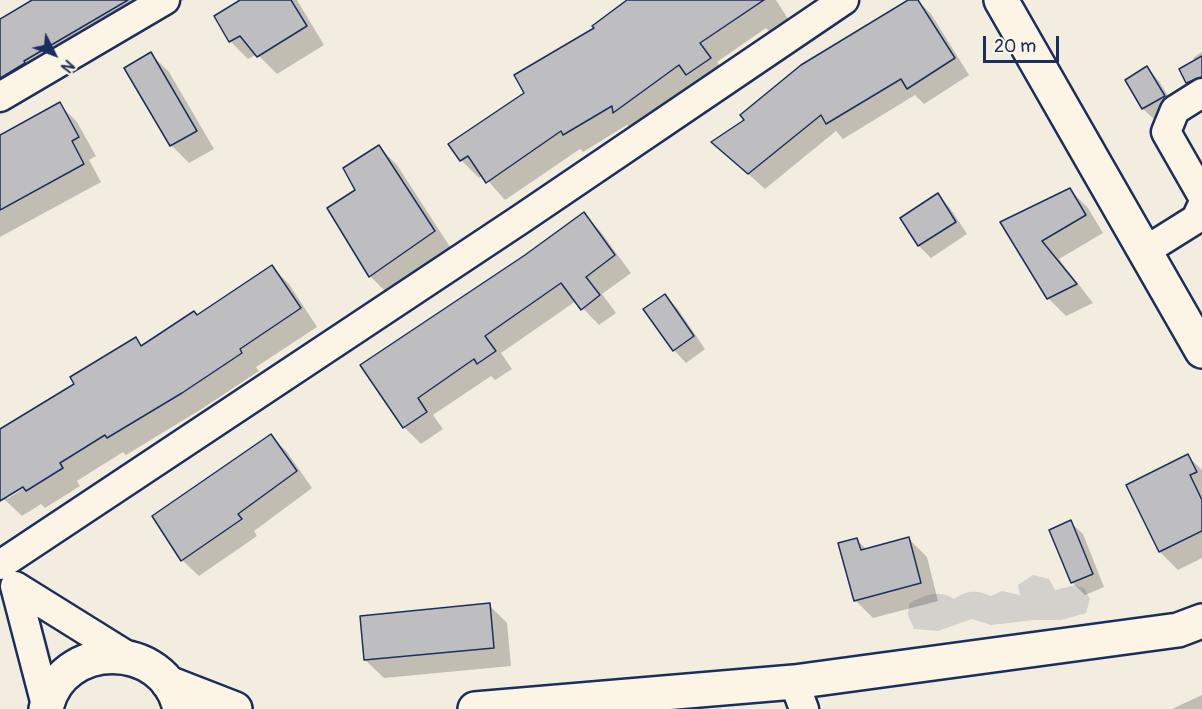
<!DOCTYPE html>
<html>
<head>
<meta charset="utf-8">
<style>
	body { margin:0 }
	#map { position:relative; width:1202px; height:709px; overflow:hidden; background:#f3ede0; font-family:Pangolin,sans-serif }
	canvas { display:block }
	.north { position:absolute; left:24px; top:24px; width:60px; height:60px; -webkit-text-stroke:4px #fcf5e5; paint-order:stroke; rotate:132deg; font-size:16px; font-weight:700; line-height:24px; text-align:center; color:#1b2f5e }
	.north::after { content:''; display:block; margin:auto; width:21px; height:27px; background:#1b2f5e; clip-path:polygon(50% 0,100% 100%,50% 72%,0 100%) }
	.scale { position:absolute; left:983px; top:36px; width:76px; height:27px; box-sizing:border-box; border:3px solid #1b2f5e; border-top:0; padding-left:8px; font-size:18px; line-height:21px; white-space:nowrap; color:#1b2f5e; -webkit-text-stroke:4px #fcf5e5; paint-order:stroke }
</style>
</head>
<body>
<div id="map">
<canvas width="1202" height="709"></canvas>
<div class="north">N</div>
<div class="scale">20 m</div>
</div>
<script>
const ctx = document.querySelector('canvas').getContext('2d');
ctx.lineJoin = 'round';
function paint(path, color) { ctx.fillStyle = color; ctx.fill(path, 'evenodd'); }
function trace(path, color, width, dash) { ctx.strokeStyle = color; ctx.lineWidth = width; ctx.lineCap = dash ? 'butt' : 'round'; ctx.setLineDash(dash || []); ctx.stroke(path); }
const green = new Path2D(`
	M1033,575l16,4 6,11 21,-5 9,4 5,10 -4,14 -25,7h-27l-43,5 -19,-6 -34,12 -24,-2 -6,-14 1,-11c14,-9 30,-15 45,-5 13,-9 23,-9 37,-3l11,-5 18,4 -2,-10z`);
const shadow = new Path2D(`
	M35,0h150l-11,3 -174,103v-86z
	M243,0h54l27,45 -47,29 -20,-20 -9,5 -18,-18z
	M630,0h146l16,25 -17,12 -9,-9 -49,34 11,14 -22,16 -10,-9 -64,47 -5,-5 -44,27 -3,-3 -75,51 -22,-25 -4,3 -18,-18 65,-67 70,-65z
	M911,0h6l14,14 38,61 -45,29 -9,-9 -72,44 -7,-8 -71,58 -52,-47 34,-21z
	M1202,52v42l-2,1 -12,-13 -7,-12 14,-9 -2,-3z
	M151,54l18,18 45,77 -25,14 -18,-18 -45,-77z
	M1147,68l12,13 17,28 -20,12 -13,-12 -16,-29z
	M59,104l18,18 19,34 -7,4 12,22 -101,55v-101z
	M379,147l18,18 55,85 -64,44 -18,-18 -13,-86z
	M1070,190l18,18 15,25 -44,26 34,44 -27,13 -18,-18 -46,-76z
	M938,195l12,13 17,26 -36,24 -12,-12 -17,-27z
	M583,214l17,17 31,42 -29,21 14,19 -17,12 -23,-24 -75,52 11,16 -17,11 -4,-4 -58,39 10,14 -22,15 -17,-17 -42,-62 164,-109z
	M272,267l17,17 28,43 -61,40 3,4 -59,39 -74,45 -3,-3 -46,29 3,5 -35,22 -4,-4 -19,12 -18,-17 -4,-7v-61l76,-47 60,-45 7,7 54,-29zM29,482l2,2 -24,15v-4z
	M665,296l12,12 28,41 -19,14 -12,-13z
	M271,436l16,16 25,36 -58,43 3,5 -58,40 -17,-16z
	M1188,456l14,14v88l-24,12 -18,-18 -32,-67z
	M1070,522l13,12 21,53 -19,8 -13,-13z
	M909,539l18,18 11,44 -65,17 -18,-18 2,-60 10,10z
	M489,605l18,18 4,43 -127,12 -19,-18z
	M1202,695v14h-30z`);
const building = new Path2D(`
	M32,0h96l-104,61 1,2 -25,15v-59z
	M240,0h51l16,26 -50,31 -17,-21 -11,6 -15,-26z
	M627,0h137l-64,43 11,15 -25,17 -7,-10 -66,48 -1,-7 -49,29 -2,-4 -75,52 -18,-27 -8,5 -12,-17 76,-51 -10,-18 80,-47 -2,-2z
	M908,0h10l37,58 -48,31 -6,-10 -75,45 -5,-9 -73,59 -37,-32 33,-22 -4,-5 61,-50z
	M151,52l46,79 -27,15 -46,-78z
	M1202,56v21l-16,6 -7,-14z
	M1147,66l18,30 -23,13 -17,-29z
	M60,102l19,35 -7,4 12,23 -84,46v-75z
	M379,145l56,86 -66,46 -42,-69 28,-18 -12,-22z
	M1070,188l16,27 -44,26 35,43 -30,15 -47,-77z
	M938,193l18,29 -38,24 -18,-28z
	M584,212l31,43 -29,22 14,18 -19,15 -20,-27 -76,53 11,15 -19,13 -3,-5 -56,39 9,14 -24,16 -43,-63 165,-110z
	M272,265l29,43 -61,41 2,4 -60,40 -75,45 -2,-3 -45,28 3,5 -37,23 -3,-4 -23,14v-72l74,-45 -4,-7 66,-40 5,9 53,-35 3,4z
	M665,294l29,42 -21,15 -30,-42z
	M271,434l26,37 -59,43 4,5 -61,42 -29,-45z
	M1188,454l9,18 -7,3 12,25v31l-43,21 -33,-67z
	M1071,520l22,54 -22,9 -22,-53z
	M909,537l12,46 -67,18 -16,-58 19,-5 4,12z
	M490,603l4,45 -130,12 -4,-44z`);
const minor = new Path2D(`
	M1202,93l-27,17 -9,22 36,63
	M0,97l165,-97
	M1145,251l51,-32 6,-13
	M0,565l521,-346 323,-219
	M794,682l10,27
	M46,705l-31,-119 114,71`);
const major = new Path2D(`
	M1001,0l201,351
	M168,683l67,26
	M46,709c14,-70 119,-70 134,0
	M475,709l319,-27 384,-52 24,-9`);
paint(green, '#d3d1cc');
paint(shadow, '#0003');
paint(building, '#bebec0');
trace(building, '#1b2f5e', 1.5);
trace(minor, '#1b2f5e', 33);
trace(major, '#1b2f5e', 38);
trace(minor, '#fcf5e5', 28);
trace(major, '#fcf5e5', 33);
</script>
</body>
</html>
